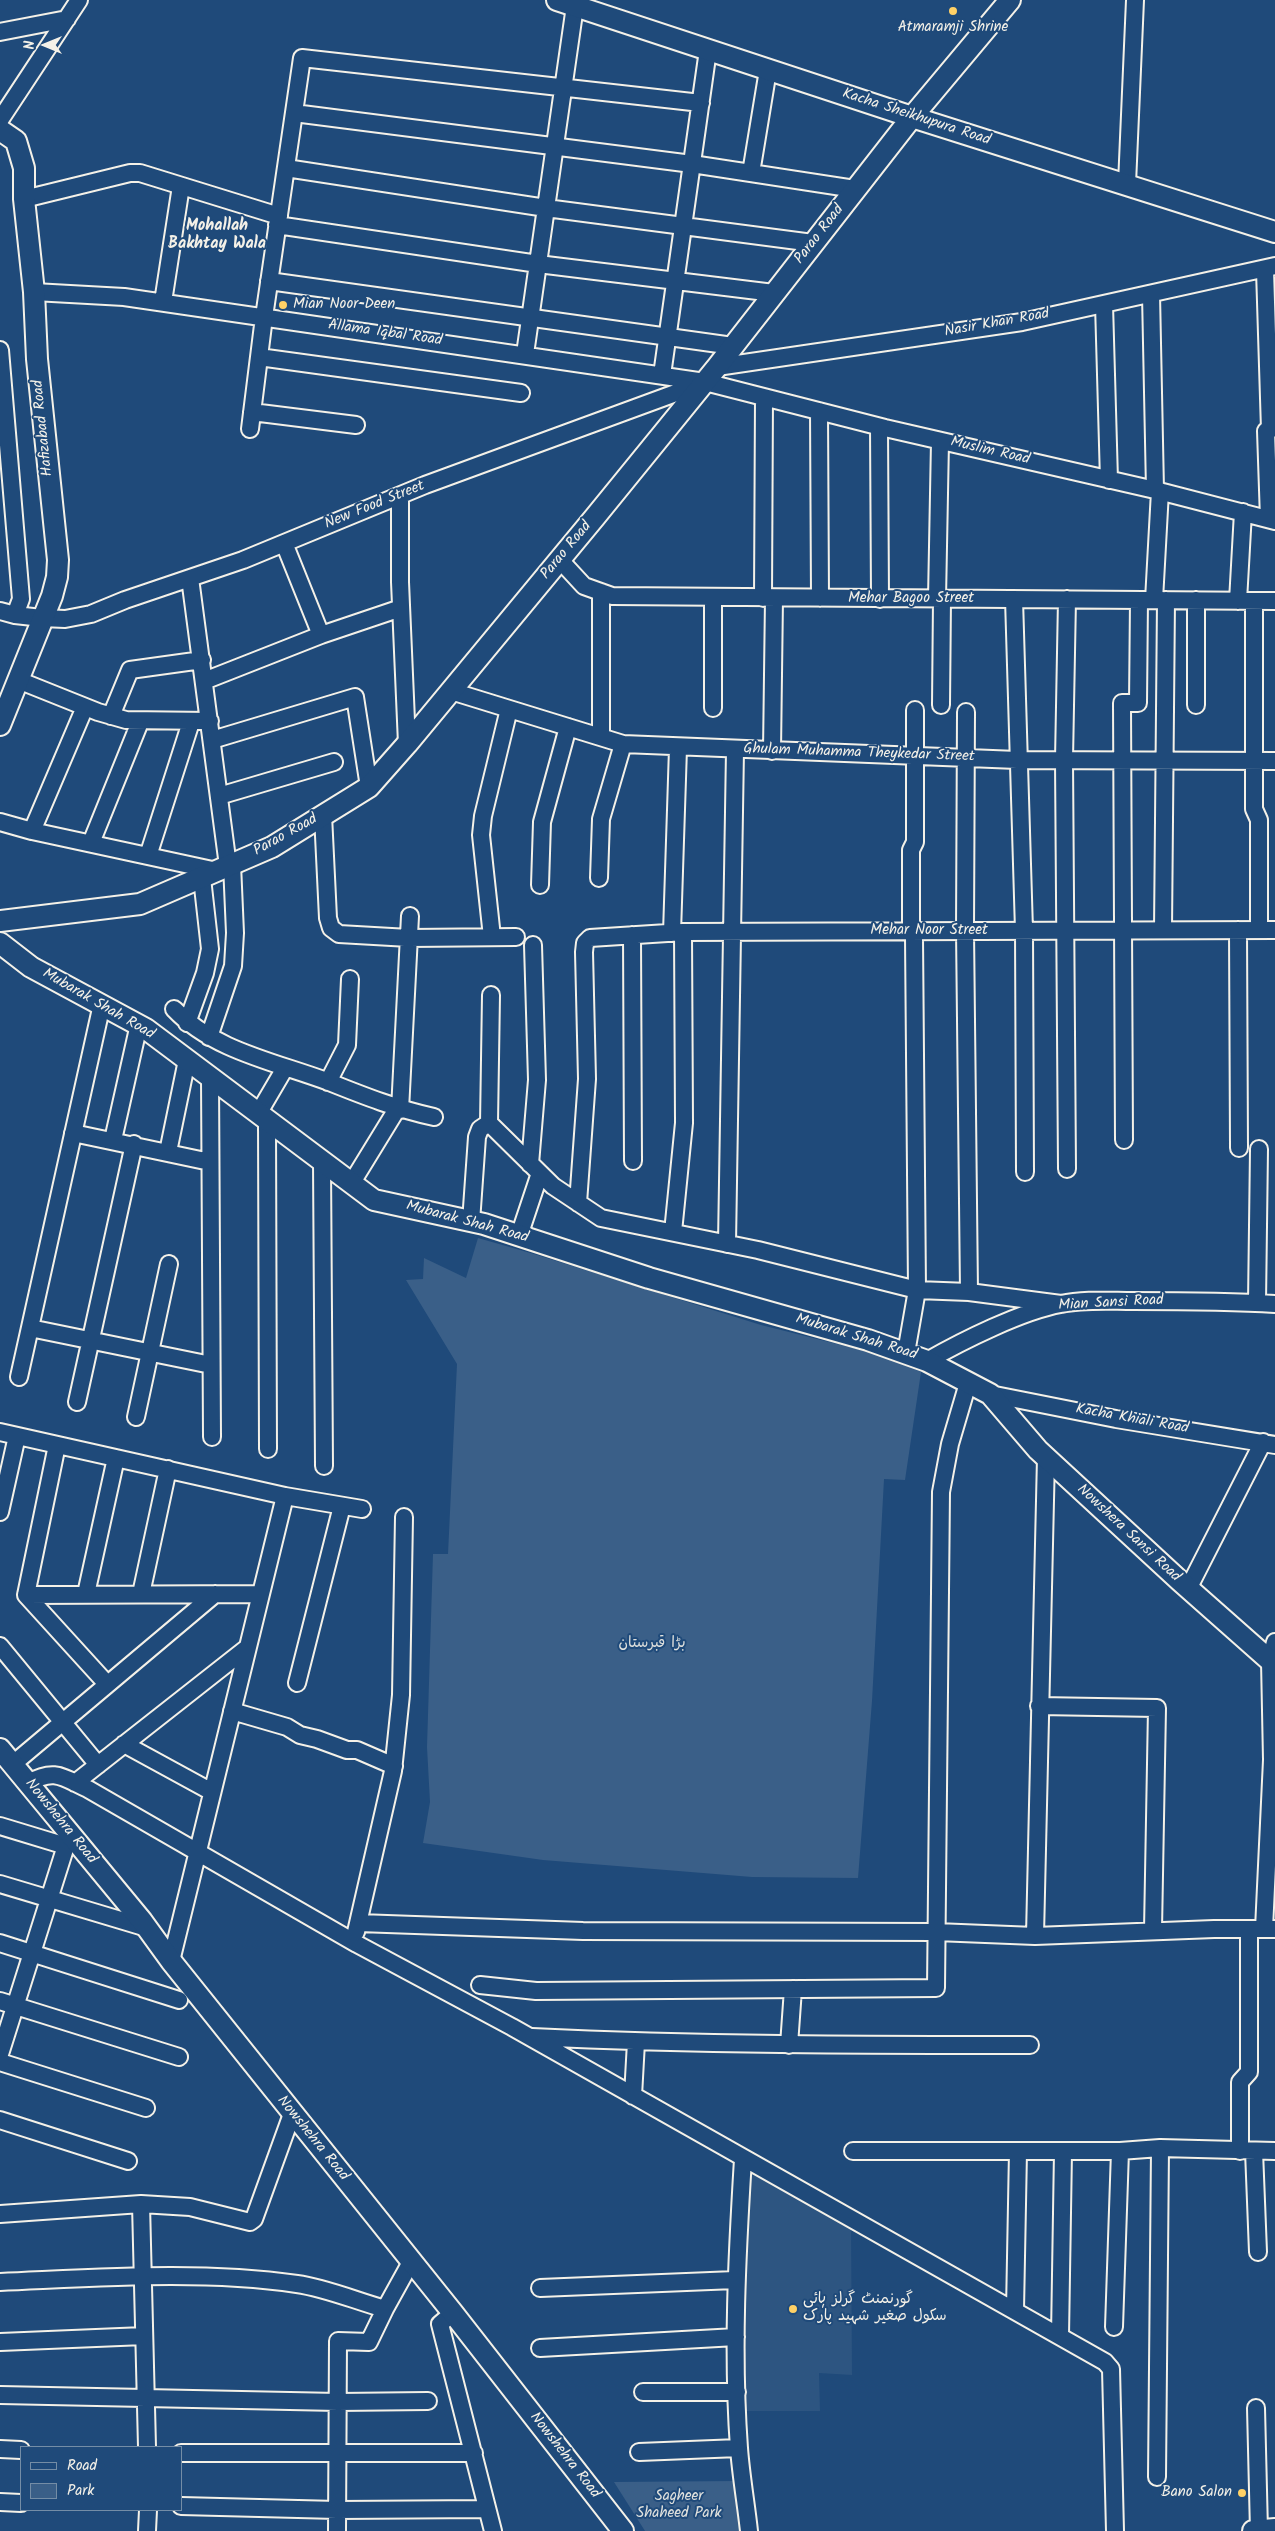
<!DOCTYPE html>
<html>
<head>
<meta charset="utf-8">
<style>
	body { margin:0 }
	#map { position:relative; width:1275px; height:2531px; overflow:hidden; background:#1f4a7a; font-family:Kalam,sans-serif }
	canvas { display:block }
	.legend { position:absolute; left:20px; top:2446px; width:162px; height:65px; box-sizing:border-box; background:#1f4a7a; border:1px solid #748da6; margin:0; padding:6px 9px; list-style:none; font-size:15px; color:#f4f1e8 }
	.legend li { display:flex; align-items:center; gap:10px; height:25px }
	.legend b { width:25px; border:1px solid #748da6 }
	.north { position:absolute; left:20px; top:20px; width:50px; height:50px; -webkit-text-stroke:4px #1f4a7a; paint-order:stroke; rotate:270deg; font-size:14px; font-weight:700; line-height:20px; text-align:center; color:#f4f1e8 }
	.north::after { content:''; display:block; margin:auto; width:18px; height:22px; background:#f4f1e8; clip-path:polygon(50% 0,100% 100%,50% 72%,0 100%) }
</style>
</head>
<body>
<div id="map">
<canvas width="1275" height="2531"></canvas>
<ul class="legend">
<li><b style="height:6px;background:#1f4a7a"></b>Road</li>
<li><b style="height:14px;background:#3a5f88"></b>Park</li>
</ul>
<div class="north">N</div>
</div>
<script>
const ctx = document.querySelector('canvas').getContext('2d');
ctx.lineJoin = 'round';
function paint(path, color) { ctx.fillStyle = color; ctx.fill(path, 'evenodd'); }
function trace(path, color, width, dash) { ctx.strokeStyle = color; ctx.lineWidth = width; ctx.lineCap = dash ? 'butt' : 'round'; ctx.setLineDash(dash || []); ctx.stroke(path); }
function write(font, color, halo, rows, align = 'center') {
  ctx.font = font + ' Kalam,"Playpen Sans Arabic",sans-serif'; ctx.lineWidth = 4; ctx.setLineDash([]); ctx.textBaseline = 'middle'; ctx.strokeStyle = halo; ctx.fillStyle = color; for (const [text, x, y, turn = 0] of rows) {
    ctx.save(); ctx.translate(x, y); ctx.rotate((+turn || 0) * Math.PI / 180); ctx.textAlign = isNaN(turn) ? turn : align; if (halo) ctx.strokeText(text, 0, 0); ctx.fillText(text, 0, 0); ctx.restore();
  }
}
const built = new Path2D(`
	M743,2159l108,60 1,156 -33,-2 1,38h-82z`);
const green = new Path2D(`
	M478,1238l56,16 227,71 116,29 44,18 -16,108 -21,-1 -12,222 -14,177 -106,-1 -209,-17 -120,-17 7,-41 -3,-55 6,-193h15l9,-190 -51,-84 17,-1 1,-21 42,20z
	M737,2481l7,50h-99l-31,-49z`);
const minor = new Path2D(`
	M0,32l67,-13
	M294,113l398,51 163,25
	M0,120l79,-120
	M286,168l260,40 267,35
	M751,173l17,-103
	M1127,184l8,-184
	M24,199l106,-26h10l139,43
	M277,225l261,39 236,29
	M1265,270l5,160 -4,1 3,88
	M269,281l464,65
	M34,292l90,5 581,85 180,46 270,62 120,31
	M1151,294l4,196
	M163,302l18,-116
	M1104,304l5,176
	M0,350l21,249 -6,16
	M525,354l50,-348
	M259,357l262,36
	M717,367l305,-45 253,-56
	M662,375l46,-325
	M819,411l1,187
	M252,412l104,13
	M879,427l1,172
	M250,429l14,-112 38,-259 399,45
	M400,496v86l7,162
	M284,543l37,92
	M560,560l24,26 28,10 663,5
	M190,578l38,288
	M601,592v145
	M713,597v111
	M763,598l1,-201
	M937,599l3,-158
	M1014,599l10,331 1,242
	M1067,599l-3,161 3,409
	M1154,600l6,-109
	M1196,600v105
	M1238,601l5,-89
	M1254,601v208l5,11v110
	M0,611l15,4 27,3 23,1 26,-5 34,-14 118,-40 182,-75 278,-102
	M18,680l80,32 28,8 84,1
	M204,681l117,-46 80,-27
	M451,691l172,53 394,16 258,1
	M941,705l1,-106
	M966,712l-1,218 4,362
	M111,716l19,-46 72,-10
	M212,740l143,-43 14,90
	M772,751l2,-153
	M219,796l115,-34
	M323,815l5,103 3,10 8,6 70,4 107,-1
	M0,822l32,9 185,40
	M32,831l53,-124
	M91,843l49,-121
	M148,856l43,-134
	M599,878l2,-59 22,-75
	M540,885l2,-63 26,-95
	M1163,930l3,-330
	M1238,930l1,218
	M672,933l6,-185
	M632,935l1,226
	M492,937l-11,-102 2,-19 26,-107
	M491,995l-2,128 64,63 48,32 157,32 159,40 52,2 92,12
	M174,1009c40,42 102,53 155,73 35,14 68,27 105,35
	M187,1023l18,-50 5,-24 -8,-71
	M209,1037l24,-71 2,-33 -3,-69
	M210,1078l2,359
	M328,1082l19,-37 3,-66
	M400,1110l10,-194
	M258,1114l27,-46
	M267,1121l1,328
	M73,1133l137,29
	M113,1140l26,-116
	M1124,1140l-2,-437h16l1,-103
	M168,1152l19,-92
	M322,1163l2,303
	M530,1164l7,-84 -4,-135
	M351,1184l46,-75
	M578,1203l9,-124 -3,-127 1,-9 5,-5 93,-6 592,-2
	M471,1222l6,-85 3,-8 9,-6
	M673,1232l11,-109 -1,-191
	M519,1236l21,-63
	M727,1244l8,-494
	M1257,1303l2,-154
	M30,1328l181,37
	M906,1353l11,-63 -3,-353 -3,-6v-81l4,-8v-132
	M927,1361c35,-20 95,-50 134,-57 23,-5 49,-3 72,-3 48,0 95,0 142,3
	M19,1377l83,-373
	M990,1394l126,25 159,26
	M77,1402l57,-258
	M136,1417l33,-153
	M0,1432l285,64 77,13
	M0,1512l17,-76
	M1188,1589l75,-147
	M86,1594l30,-136
	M141,1594l27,-125
	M26,1595l31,-150
	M0,1646l98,119
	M297,1683l45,-177
	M107,1684l-81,-89 235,-1
	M1039,1706l118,2 -4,222
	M232,1711l55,16 13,8 17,4 30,11h10l37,16
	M124,1744l88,48
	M13,1764l202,-170
	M28,1783c27,-15 34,-6 60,6l269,155 155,83 593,335 6,7 4,162
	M75,1783l173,-136
	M0,1826l66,20
	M0,1884l147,44
	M359,1923l224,8 353,1 99,4 179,-7h61
	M1264,1929l8,-169 -2,-99 5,-19
	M356,1932l37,-161 8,-76 3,-178
	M1035,1936l11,-479
	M0,1943l179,57
	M171,1961l114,-465
	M480,1985l56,6 400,-3 5,-496 9,-48 18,-61
	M0,2001l179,56
	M532,2037c166,8 332,8 498,8
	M789,2045l4,-56
	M0,2054l70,-221
	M0,2062l146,46
	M633,2096l3,-54
	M0,2120l128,41
	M853,2151h267l40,-3 115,3
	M1240,2151v-69l9,-10v-143
	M1254,2151l4,101
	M743,2159c-6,97 -11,193 -4,289 2,28 7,55 10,83
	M141,2204l6,243
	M0,2214l141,-10 49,3 60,15 4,-3 38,-105
	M0,2282c97,-4 201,-12 297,2 29,4 59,17 88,25l26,-47
	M540,2288l195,-8
	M1015,2310l3,-159
	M453,2313l-13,11 53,207
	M1114,2327l6,-176
	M1060,2336l3,-185
	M0,2342l144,-6
	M540,2348l196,-11
	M643,2392h94
	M0,2395l338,7 90,-1
	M1256,2408l3,123
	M0,2449l21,1
	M639,2452l100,-4
	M181,2453h293
	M1157,2477l3,-329
	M0,2502l21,1
	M181,2506l156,4 150,-1
	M147,2531l1,-21
	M337,2531l1,-190 31,1 16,-33`);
const major = new Path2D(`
	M557,0l355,117 363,115
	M0,130l16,11 8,27v31l10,93 3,67 21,201 -1,17 -5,19 -52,129
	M0,921l140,-17 132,-57 97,-60 38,-43 188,-227 122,-150 195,-250 98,-117
	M0,943l31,24 115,62 228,171 110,24 165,54 219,62 59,21 63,33 48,56 142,131 95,84
	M0,1749l142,172 29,40 282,352 170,218
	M1253,2531l22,-2`);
const markers = [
	[953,11,5,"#ffd166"],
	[283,305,5,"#ffd166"],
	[793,2309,5,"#ffd166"],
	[1242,2493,5,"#ffd166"]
];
const poiNames = [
	["Atmaramji Shrine",953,28,"center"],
	["Mian Noor Deen",293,305],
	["گورنمنٹ گرلز ہائی",803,2300],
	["سکول صغیر شہید پارک",803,2317],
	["Bano Salon",1232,2493,"right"]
];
const streetNames = [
	["Kacha Sheikhupura Road",916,118,18],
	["Parao Road",820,235,-52],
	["Nasir Khan Road",997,324,-10],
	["Allama Iqbal Road",385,334,8],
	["Hafizabad Road",44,428,-96],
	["Muslim Road",990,452,13],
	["New Food Street",375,506,-22],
	["Parao Road",567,551,-50],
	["Mehar Bagoo Street",911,599],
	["Ghulam Muhamma Theykedar Street",859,754,2],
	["Parao Road",286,836,-29],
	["Mehar Noor Street",929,931],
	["Mubarak Shah Road",98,1005,30],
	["Mubarak Shah Road",467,1223,15],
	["Mian Sansi Road",1111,1304,-3],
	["Mubarak Shah Road",856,1338,17],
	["Kacha Khiali Road",1132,1420,10],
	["Nowshera Sansi Road",1128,1534,43],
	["Nowshehra Road",60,1822,51],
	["Nowshehra Road",312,2139,51],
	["Nowshehra Road",564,2456,52]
];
const parkNames = [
	["بڑا قبرستان",652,1644],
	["Sagheer",679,2497],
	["Shaheed Park",679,2514]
];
const neighbourhoodNames = [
	["Mohallah",217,227],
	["Bakhtay Wala",217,245]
];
paint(built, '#2d5581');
paint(green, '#3a5f88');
trace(minor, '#f4f1e8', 20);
trace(major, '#f4f1e8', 24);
trace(minor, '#1f4a7a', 16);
trace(major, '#1f4a7a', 20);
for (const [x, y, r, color] of markers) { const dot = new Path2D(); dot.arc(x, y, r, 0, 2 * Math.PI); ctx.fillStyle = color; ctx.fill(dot); trace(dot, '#1f4a7a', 2); }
write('15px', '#f4f1e8', '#1f4a7a', poiNames, 'left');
write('15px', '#f4f1e8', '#1f4a7a', streetNames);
write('15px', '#e1e2de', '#1f4a7a', parkNames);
write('bold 16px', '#f4f1e8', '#1f4a7a', neighbourhoodNames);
</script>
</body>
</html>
